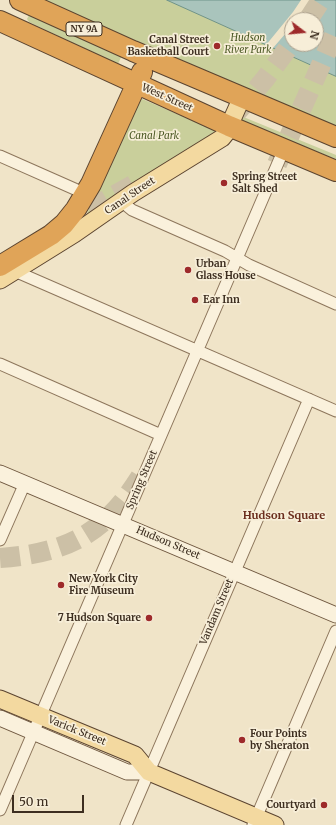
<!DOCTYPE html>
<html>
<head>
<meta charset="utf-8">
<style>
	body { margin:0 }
	#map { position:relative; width:336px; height:825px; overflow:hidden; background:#f0e4c8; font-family:Merriweather,serif }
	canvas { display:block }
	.north { position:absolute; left:284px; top:12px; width:40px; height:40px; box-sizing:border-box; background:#f7eed8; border:1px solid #ada18e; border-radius:50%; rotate:106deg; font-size:11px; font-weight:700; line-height:16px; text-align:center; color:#3d2e20 }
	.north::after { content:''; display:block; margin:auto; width:14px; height:18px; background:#9e2a2b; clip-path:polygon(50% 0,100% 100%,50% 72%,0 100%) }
	.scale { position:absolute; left:12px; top:795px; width:72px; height:18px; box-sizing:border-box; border:2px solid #3d2e20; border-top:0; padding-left:5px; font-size:12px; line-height:14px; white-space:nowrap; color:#3d2e20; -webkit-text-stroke:3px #f7eed8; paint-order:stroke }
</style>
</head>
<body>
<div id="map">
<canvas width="336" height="825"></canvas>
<div class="north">N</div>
<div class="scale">50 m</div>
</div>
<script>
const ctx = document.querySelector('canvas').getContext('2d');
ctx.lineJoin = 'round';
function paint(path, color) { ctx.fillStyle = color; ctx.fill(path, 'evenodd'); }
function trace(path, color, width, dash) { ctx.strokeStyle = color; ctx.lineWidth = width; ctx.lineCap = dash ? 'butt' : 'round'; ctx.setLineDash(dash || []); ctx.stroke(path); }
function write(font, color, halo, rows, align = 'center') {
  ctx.font = font + ' Merriweather,serif'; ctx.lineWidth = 3.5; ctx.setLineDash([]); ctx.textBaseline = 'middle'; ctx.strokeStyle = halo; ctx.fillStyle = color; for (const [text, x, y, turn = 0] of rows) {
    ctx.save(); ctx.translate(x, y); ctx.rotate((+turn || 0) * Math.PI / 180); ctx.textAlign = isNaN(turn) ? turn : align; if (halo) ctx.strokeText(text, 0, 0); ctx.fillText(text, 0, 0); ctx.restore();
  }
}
const green = new Path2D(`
	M39,0h297v128zM292,20h24v24h-24z
	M30,13l92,42 -4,9 -89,-42 -2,-3z
	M140,98l74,32 1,3 -98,61 -31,22 49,-112z
	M241,116l95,39v4l-97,-39z`);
const water = new Path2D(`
	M167,0h169v76zM292,20h24v24h-24z`);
const pier = new Path2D(`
	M301,0h9l-13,20h-5v6l-19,22 -7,-3 27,-33z`);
const highwayTunnel = new Path2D(`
	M308,20l13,-20
	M237,112l28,-33 27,-36
	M277,164l59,-133
	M63,224l77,-43
	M0,558c72,-5 109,-28 145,-89`);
const street = new Path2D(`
	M0,156l86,38
	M121,201l11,9 93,41 24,14 87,39
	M10,269l326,142
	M0,364l161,71
	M0,540l25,-57
	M0,810l284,-661
	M126,825l183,-426
	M253,825l83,-194`);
const secondary = new Path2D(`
	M0,473l336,142
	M0,718l127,54h22`);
const primary = new Path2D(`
	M0,280l74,-46 59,-41 89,-55 4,-5 16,-36
	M0,699l135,56 14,17 126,53`);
const highway = new Path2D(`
	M20,0l113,51 203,86
	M0,21l229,105 107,45
	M0,266l51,-31 13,-11 12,-15 15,-25 51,-112`);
const markers = [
	[217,46,4,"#9e2a2b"],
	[224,183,4,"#9e2a2b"],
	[188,270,4,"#9e2a2b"],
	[195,300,4,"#9e2a2b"],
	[61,585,4,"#9e2a2b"],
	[149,618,4,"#9e2a2b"],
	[242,740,4,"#9e2a2b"],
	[324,805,4,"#9e2a2b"]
];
const shields = [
	[84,29,36]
];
const shieldNames = [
	["NY 9A",84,29]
];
const parkNames = [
	["Hudson",248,38],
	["River Park",248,50],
	["Canal Park",154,136]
];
const poiNames = [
	["Canal Street",209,40,"right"],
	["Basketball Court",209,52,"right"],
	["Spring Street",232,177],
	["Salt Shed",232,189],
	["Urban",196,264],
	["Glass House",196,276],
	["Ear Inn",203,300],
	["New York City",69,579],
	["Fire Museum",69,591],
	["7 Hudson Square",141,618,"right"],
	["Four Points",250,734],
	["by Sheraton",250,746],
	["Courtyard",316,805,"right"]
];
const streetNames = [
	["West Street",167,98,24],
	["Canal Street",130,196,-34],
	["Spring Street",142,480,-67],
	["Hudson Street",168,543,23],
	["Vandam Street",217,612,-67],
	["Varick Street",77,731,22]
];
const neighbourhoodNames = [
	["Hudson Square",284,516]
];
paint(green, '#c9cf9b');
paint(water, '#a9c4bc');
trace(water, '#6f938a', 1);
paint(pier, '#f0e4c8');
trace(highwayTunnel, '#ccc0a6', 20, [20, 10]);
trace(street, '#8d765c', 13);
trace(secondary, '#6f573f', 17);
trace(primary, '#5b4430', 19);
trace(highway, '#5b4430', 22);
trace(street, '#faf1dc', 11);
trace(secondary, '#faf1dc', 15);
trace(primary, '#f3d9a0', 17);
trace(highway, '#e0a458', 20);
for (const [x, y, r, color] of markers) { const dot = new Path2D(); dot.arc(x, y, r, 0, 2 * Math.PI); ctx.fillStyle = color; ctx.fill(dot); trace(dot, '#f7eed8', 1.5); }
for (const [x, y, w] of shields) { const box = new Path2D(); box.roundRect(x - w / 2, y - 7, w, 14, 3); ctx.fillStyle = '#f7eed8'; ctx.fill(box); trace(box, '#3d2e20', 1); }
write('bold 9px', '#3d2e20', null, shieldNames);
write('italic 10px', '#4d5a26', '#f7eed8', parkNames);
write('bold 10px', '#3d2e20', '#f7eed8', poiNames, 'left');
write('10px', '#3d2e20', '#f7eed8', streetNames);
write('bold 11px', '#6b2e1e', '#f7eed8', neighbourhoodNames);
</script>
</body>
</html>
